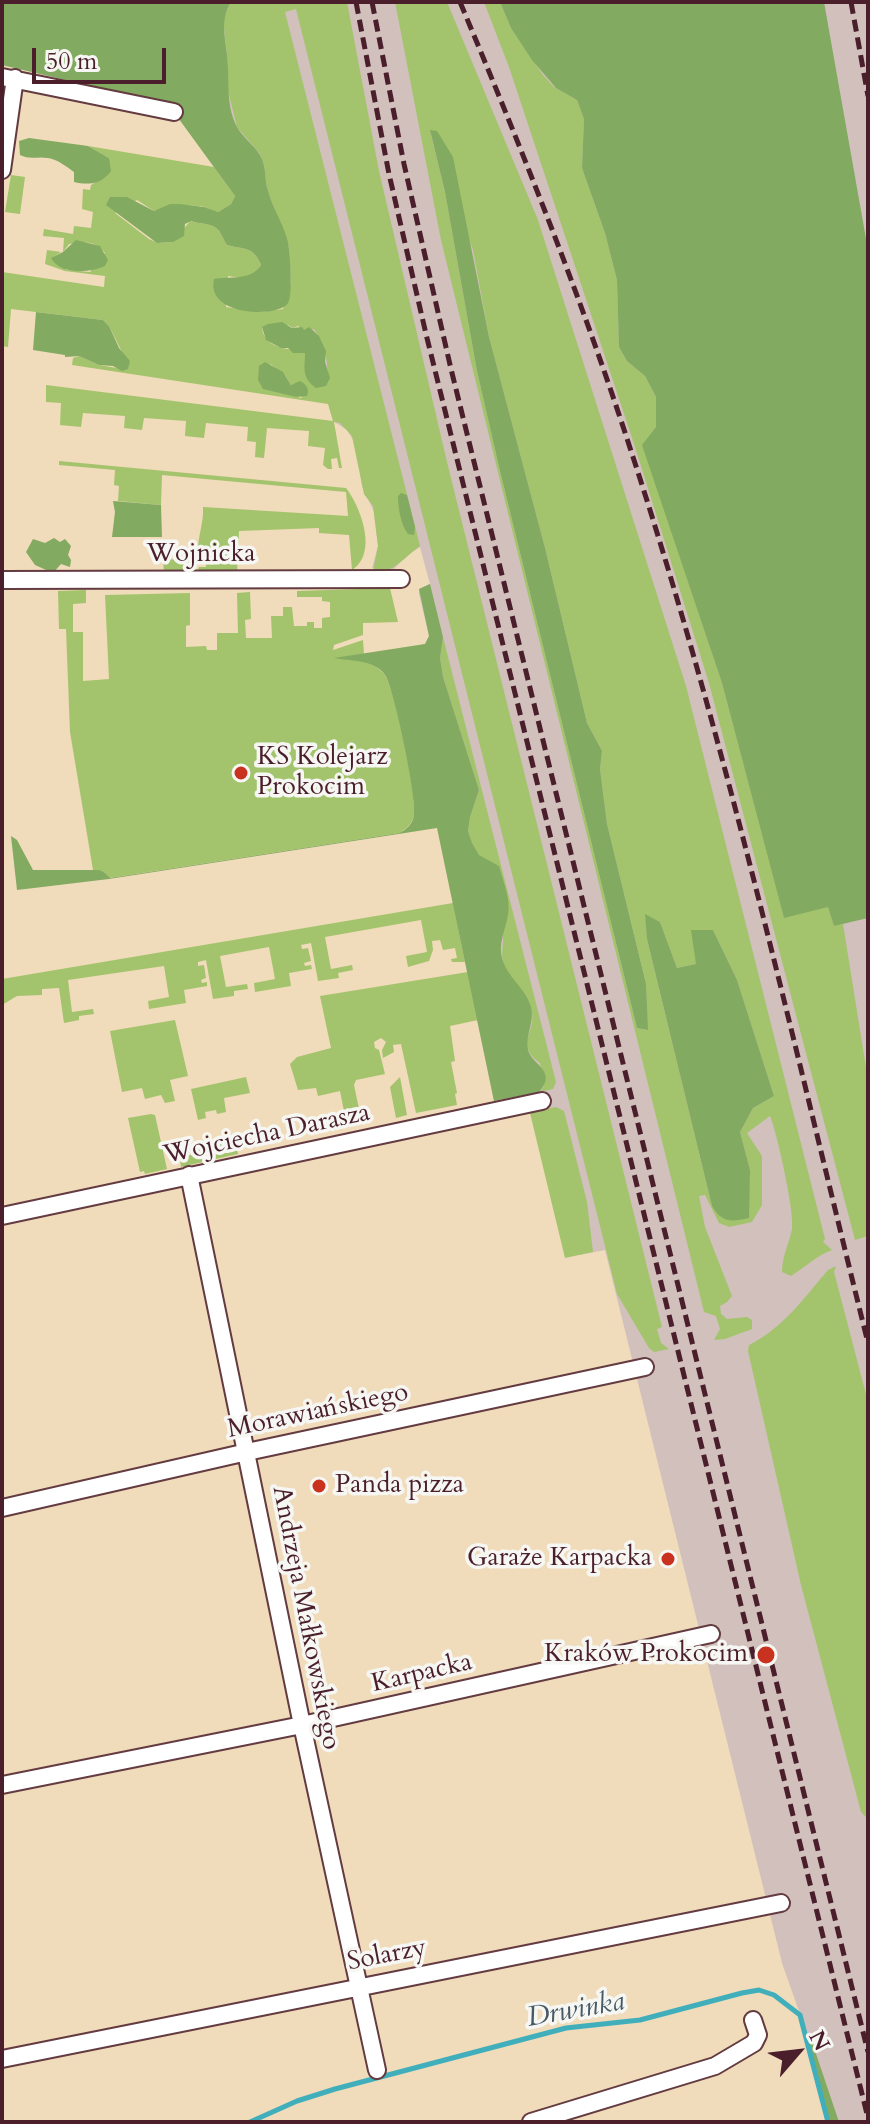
<!DOCTYPE html>
<html>
<head>
<meta charset="utf-8">
<style>
	body { margin:0 }
	#map { position:relative; width:870px; height:2124px; overflow:hidden; background:#f0dbba; font-family:Cardo,serif }
	canvas { display:block }
	.frame { position:absolute; inset:0; border:4px solid #4a1f2b; pointer-events:none }
	.north { position:absolute; left:758px; top:2012px; width:80px; height:80px; -webkit-text-stroke:6px #f6f6f2; paint-order:stroke; rotate:62deg; font-size:22px; font-weight:700; line-height:32px; text-align:center; color:#4a1f2b }
	.north::after { content:''; display:block; margin:auto; width:28px; height:36px; background:#4a1f2b; clip-path:polygon(50% 0,100% 100%,50% 72%,0 100%) }
	.scale { position:absolute; left:32px; top:48px; width:134px; height:36px; box-sizing:border-box; border:4px solid #4a1f2b; border-top:0; padding-left:10px; font-size:24px; line-height:28px; white-space:nowrap; color:#4a1f2b; -webkit-text-stroke:6px #f6f6f2; paint-order:stroke }
</style>
</head>
<body>
<div id="map">
<canvas width="870" height="2124"></canvas>
<div class="frame"></div>
<div class="north">N</div>
<div class="scale">50 m</div>
</div>
<script>
const ctx = document.querySelector('canvas').getContext('2d');
ctx.lineJoin = 'round';
function paint(path, color) { ctx.fillStyle = color; ctx.fill(path, 'evenodd'); }
function trace(path, color, width, dash) { ctx.strokeStyle = color; ctx.lineWidth = width; ctx.lineCap = dash ? 'butt' : 'round'; ctx.setLineDash(dash || []); ctx.stroke(path); }
function write(font, color, halo, rows, align = 'center') {
  ctx.font = font + ' Cardo,serif'; ctx.lineWidth = 7; ctx.setLineDash([]); ctx.textBaseline = 'middle'; ctx.strokeStyle = halo; ctx.fillStyle = color; for (const [text, x, y, turn = 0] of rows) {
    ctx.save(); ctx.translate(x, y); ctx.rotate((+turn || 0) * Math.PI / 180); ctx.textAlign = isNaN(turn) ? turn : align; if (halo) ctx.strokeText(text, 0, 0); ctx.fillText(text, 0, 0); ctx.restore();
  }
}
const industrial = new Path2D(`
	M2,2h866v2120h-30l-56,-159 -177,-713 -26,5 -39,-163 -46,9 -49,-237 -41,-215 21,-5 4,-8 -10,-42v-5l11,-5 -10,-37 -14,9 -12,13 -22,-1 6,-22 -4,-34 -12,-26 -6,-41 -9,-15 -14,-9 -28,-103 -17,-49 -119,-165 -167,-39z`);
const green = new Path2D(`
	M231,2h116l32,169 68,291 215,865 -5,2 4,14 8,6 -15,3 -5,-4 -32,-54 -321,-1285 -11,3 135,534c-16,11 -27,29 -47,25l5,-25 -5,-40 -9,-12 -12,-58 -12,-13 -6,-1 8,46h-3l-2,-10 -6,1 1,10h-4l-5,-4 2,-17 -17,-2 1,-15 -42,-3 -3,30 -9,-1 1,-15 -9,-1 1,-14 -42,-4 -2,15 -19,-2 1,-15 -42,-3 -2,12 -18,-2 1,-12 -42,-3 -2,14 -21,-2 1,-22 -15,-1v-17l287,36 -5,-17 -256,-39 1,-7 6,-2 20,9 18,3 5,-16 -13,-26 -6,-6 -92,-11 -3,38 -6,-1v-74l102,15 1,-11 -40,-5 -20,-7 2,-14 14,2 -9,6 15,12 23,2 15,-19c-9,-13 -22,-11 -36,-9l-6,8 1,-14 -21,-2 1,-7 29,5 1,-8 17,2 2,-16 -11,-3 1,-20 7,1 1,-5 8,-5 10,-22 -21,-12 126,21 21,29 -4,8 -13,8c-7,-1 -12,-6 -19,-6 -22,-2 -25,0 -45,5l-17,-11 -22,13 34,26 9,4 15,-1 17,-21c8,3 21,2 26,7 5,3 7,12 11,17 16,5 26,0 34,20 -8,11 -20,14 -33,11l-2,31 35,5 22,-3 8,-27 -2,-35 -22,-57 -3,-26 -4,-10 -23,-27 -11,-44 2,-19 -5,-45zM288,325l5,3 5,-2 6,5 10,-2c12,16 16,38 12,57l-21,-28v-5c-17,-6 -41,-3 -43,-26zM270,364l15,11 6,10 3,-1 8,14 -33,-8z
	M395,2h52l91,218 148,466 139,553 -2,3 9,8c-16,6 -27,17 -41,26l-9,-4c0,-16 7,-28 10,-43 3,-16 -15,-96 -22,-113l-23,17 15,23v49l-10,17 -23,5 -10,-4 -14,-28 -6,1 6,31 27,69 -5,6 -7,4 1,8 6,5 20,-2 5,3v9l-27,10 -11,1 6,-11 -4,-13 -12,-4 -263,-1072zM430,131l43,119 16,87 56,211 42,175 15,28 -2,18 7,55 39,160 1,46 -10,-2 -137,-557 -23,-100 -32,-179zM646,915l14,7 17,46 19,-4 17,-34 24,50 37,116 -21,12 -13,24 10,38 -38,36 -65,-267z
	M484,2h16l11,26 32,47 11,12 23,13 7,19 -2,49 23,65 12,47 2,67 8,14 18,15 11,21v30l-13,18 79,238 62,234 44,-11 6,20 9,-2 25,156v156l-13,4 -146,-557 -74,-236 -126,-380z
	M11,175l14,2 -5,37 -15,-2z
	M59,461l287,27c14,18 33,65 6,82l-3,-35 -30,-2v-5l-80,3 -2,43 -73,-1 -1,-13 27,-2v14h7l2,-5h7v-13h-8c-1,-17 6,-30 5,-47l145,9 -2,-24 -184,-17 -1,30 -43,-4 1,-15 -5,-1 1,-15 -56,-5z
	M390,588l8,34 -35,1v12l-29,10 -1,5 30,-10 1,14 -26,4c15,2 36,3 46,16 11,13 33,123 30,141 -1,8 -8,14 -15,18l-290,45 -5,-6 -11,-2 -23,-138 -4,-103h-7l-1,-38 28,-1v13l-13,1v28h10v49l26,-2 -4,-84 85,-2v32l-4,1v21l20,-1 1,4h10v-17h21l-1,-40 13,-1 1,27 -6,1 1,18h26l-1,-22h12v-9h9l2,19h13v-4h7v6h8v-10l8,-1v-15l-8,-1v-4h-25v-6z
	M443,637l113,445 -3,7 -13,3 4,-6 -4,-23c-25,-18 -5,-29 -8,-50 -3,-19 -21,-31 -28,-48 -4,-11 0,-19 -1,-31 -1,-23 -10,-49 -14,-73l-10,-6 -7,-11 -4,-13 2,-14 9,-27 -36,-113 -3,-19z
	M453,903l12,59h-13l-1,-3 6,-1 -2,-10 -12,2 -3,-10 -8,1 1,9 -4,11 -21,6 -2,-11 21,-4 -6,-32 -96,17 6,32 21,-4 1,5 -15,3 1,5 -21,3 -7,-38 -10,2 1,4 6,-1 3,13 -7,2 1,3 6,-1 1,4 -23,4 2,13 -36,6 -1,-9 21,-4 -6,-32 -49,9 6,31 21,-3 1,5 -14,2v5l-21,3 -7,-39 -8,2v4l6,-1 2,13 -5,2 1,3 5,-1v4l-23,4 2,13 -37,6 -1,-8 21,-4 -5,-31 -96,14 4,32 21,-3 1,5 -15,2v4l-15,3 -5,-35 -17,1v6l-25,1 -15,9v-26z
	M468,972l10,48 -28,6 5,35 -4,1 6,31 -2,1 2,11 -41,8 -15,-69 -8,1 1,7 -11,6 -1,-8 4,-8 -5,-4 -7,4 1,6 4,2 6,24 -29,6 -2,5 8,38 -15,3 -7,-35 -22,5 -2,-8 -18,2 -8,-26 7,-7 34,-9 -11,-52z
	M175,1020l13,56 -18,4 5,21 -10,2 -4,-8 -16,4 -3,-11 -20,4 -12,-61z
	M246,1077l4,16 -26,5 2,14 -9,2 -1,-4 -11,2 1,6 -8,2 -7,-31z
	M400,1077l7,38 -11,3 -6,-31z
	M556,1107l8,4 23,91 6,50 -28,6 -35,-145z
	M151,1114l4,1 12,54 -22,5 -1,-3 -4,1 -12,-54z
	M235,1141l3,13 -57,13 -1,-9 17,-5v-4z
	M836,1266l-2,6 34,130v417l-7,-7 -60,-227 -53,-234 1,-6c34,-17 55,-47 79,-75z`);
const forest = new Path2D(`
	M2,2h229c-11,18 -6,33 -4,53 3,24 -2,49 10,72 6,11 17,18 23,28 7,12 4,24 8,36 5,20 19,37 21,58 1,10 4,46 -1,54 -8,15 -83,14 -74,-24 17,-3 36,2 47,-14 -8,-20 -18,-15 -34,-20 -4,-5 -6,-14 -11,-17 -5,-5 -18,-4 -25,-7l-6,3 -1,12 -11,6 -16,1 -51,-38 4,-8h17l27,14 16,-7h10l24,3 14,5 13,-8 4,-8 -67,-92 -166,-39z
	M500,2h324l44,248v668l-34,8 -6,-19 -44,11 -62,-235 -80,-238 14,-18v-30l-11,-21 -18,-15 -8,-14 -2,-67 -12,-47 -23,-65 2,-49 -7,-19 -21,-12 -24,-28 -21,-32z
	M430,130l7,1 16,26 36,180 56,211 42,175 15,28 -2,18 7,55 39,160 2,46 -11,-2 -137,-557 -23,-100 -32,-179z
	M29,138l59,8 21,12 2,13c-10,14 -23,14 -37,11v-10c-7,-5 -17,-13 -26,-14 -10,-2 -18,2 -28,-3l-1,-14z
	M76,240l24,6 8,14 -3,6c-15,7 -45,9 -54,-8l12,-6z
	M36,312l67,8 6,6 10,22 11,13 -2,8 -6,2 -9,-5 -14,-1 -20,-9 -14,1v-2l-32,-5z
	M282,322l10,6 10,-1 2,3 5,-3 10,9 7,15 -1,11 5,16 -4,8 -10,2c-15,-11 -11,-20 -11,-35h-12l-5,-5h-7l-15,-8 -4,-13 6,-3z
	M265,362l18,10 8,13 9,-4c6,3 10,8 7,15l-11,1 -33,-8 -5,-9 1,-14z
	M401,493l6,2 8,32 -1,8 -6,-1c-7,-9 -10,-26 -10,-38z
	M113,501l48,4 1,32h-50l3,-25z
	M54,538l6,4 5,-3 6,7 -3,9 3,5 -1,7 -9,-3 -8,9 -18,-8 -9,-13 7,-13 12,4z
	M430,584l13,53 -3,21 3,19 36,113 -9,27 -2,14 4,12 7,12 20,11c4,15 12,33 9,49 -2,12 -8,25 -7,37 2,23 24,34 30,55 4,14 -6,28 -3,43 4,15 30,21 11,42l-45,9 -57,-273 -328,51 -92,11 -6,-54 6,4 16,30h66l5,2 6,6 289,-45c7,-3 14,-9 15,-18 3,-16 -20,-127 -29,-140 -10,-15 -35,-14 -51,-17l91,-14 4,-8 -10,-47z
	M645,914l15,8 17,46 19,-4 -5,-34h22l24,50 37,116 -21,12 -13,24 10,38 -1,48c-18,4 -27,5 -37,-12l-65,-267z
	M806,2031l6,11 27,80h-9z`);
const stream = new Path2D(`
	M250,2122l47,-21 38,-12 231,-61 74,-8 102,-27 17,-3 15,5 26,20 28,107`);
const minor = new Path2D(`
	M2,77l172,35
	M2,170l13,-92
	M2,580l399,-1
	M189,1175l113,550 75,345
	M2,1216l540,-115
	M2,1508l245,-56 398,-85
	M2,1785l300,-60 409,-91
	M2,2059l779,-156
	M531,2122l184,-56 39,-23 4,-8 -5,-15`);
const rail = new Path2D(`
	M356,2l33,172 37,160 442,1784
	M372,2l32,162 47,205 417,1683
	M460,2c63,150 123,300 173,455 95,291 161,589 235,886
	M851,2l17,94`);
const markers = [
	[241,773,8,"#c8321e"],
	[319,1486,8,"#c8321e"],
	[668,1559,8,"#c8321e"],
	[766,1655,10,"#c8321e"]
];
const streetNames = [
	["Wojnicka",201,555],
	["Wojciecha Darasza",267,1135,-12],
	["Morawiańskiego",318,1412,-12],
	["Andrzeja Małkowskiego",305,1618,79],
	["Karpacka",422,1674,-13],
	["Solarzy",387,1956,-11]
];
const poiNames = [
	["KS Kolejarz",257,758],
	["Prokocim",257,788],
	["Panda pizza",335,1486],
	["Garaże Karpacka",652,1559,"right"],
	["Kraków Prokocim",748,1655,"right"]
];
const waterNames = [
	["Drwinka",576,2011,-10]
];
paint(industrial, '#d1c0bc');
paint(green, '#a3c46c');
paint(forest, '#82aa60');
trace(stream, '#40afbb', 5);
trace(minor, '#633b40', 20);
trace(minor, '#fff', 16);
trace(rail, '#4a1f2b', 5, [12, 6]);
for (const [x, y, r, color] of markers) { const dot = new Path2D(); dot.arc(x, y, r, 0, 2 * Math.PI); ctx.fillStyle = color; ctx.fill(dot); trace(dot, '#f6f6f2', 3); }
write('26px', '#4a1f2b', '#f6f6f2', streetNames);
write('26px', '#4a1f2b', '#f6f6f2', poiNames, 'left');
write('italic 28px', '#465965', '#f6f6f2', waterNames);
</script>
</body>
</html>
